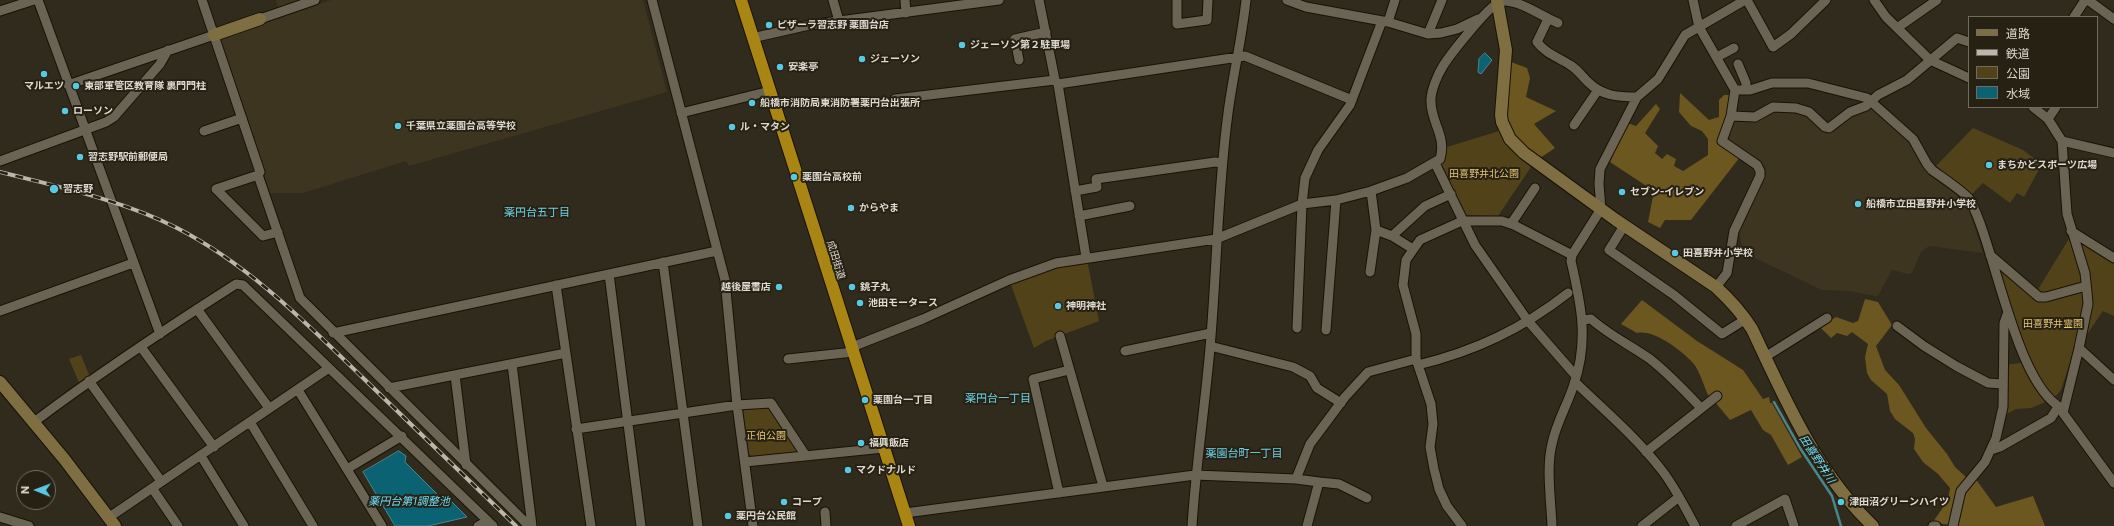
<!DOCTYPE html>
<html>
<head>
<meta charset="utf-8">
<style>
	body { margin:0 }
	#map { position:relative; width:2114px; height:526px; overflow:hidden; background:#312b1d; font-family:Commissioner,"Noto Sans JP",sans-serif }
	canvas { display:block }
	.legend { position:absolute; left:1968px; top:16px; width:130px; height:92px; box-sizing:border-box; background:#272114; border:1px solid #706b5f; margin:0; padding:5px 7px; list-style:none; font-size:12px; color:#ddd9d0 }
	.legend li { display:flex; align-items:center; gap:8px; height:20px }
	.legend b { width:20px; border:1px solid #706b5f }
	.north { position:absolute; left:16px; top:470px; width:40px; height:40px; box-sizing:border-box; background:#272114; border:1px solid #706b5f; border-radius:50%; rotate:271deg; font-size:11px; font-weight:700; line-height:16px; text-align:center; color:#ddd9d0 }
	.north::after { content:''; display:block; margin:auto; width:14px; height:18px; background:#57c9e2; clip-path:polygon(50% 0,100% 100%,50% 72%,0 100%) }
</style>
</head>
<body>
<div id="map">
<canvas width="2114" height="526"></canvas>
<ul class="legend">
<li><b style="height:5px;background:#7e6e42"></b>道路</li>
<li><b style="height:5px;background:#bbb7ad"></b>鉄道</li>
<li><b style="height:11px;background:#514219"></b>公園</li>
<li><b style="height:11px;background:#0b6272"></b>水域</li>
</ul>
<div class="north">N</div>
</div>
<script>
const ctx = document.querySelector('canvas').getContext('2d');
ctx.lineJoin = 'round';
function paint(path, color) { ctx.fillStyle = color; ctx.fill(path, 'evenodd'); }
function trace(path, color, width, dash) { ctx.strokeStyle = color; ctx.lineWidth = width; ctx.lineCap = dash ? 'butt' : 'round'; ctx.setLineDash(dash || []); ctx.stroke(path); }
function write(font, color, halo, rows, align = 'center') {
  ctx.font = font + ' Commissioner,"Noto Sans JP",sans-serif'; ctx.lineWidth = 4; ctx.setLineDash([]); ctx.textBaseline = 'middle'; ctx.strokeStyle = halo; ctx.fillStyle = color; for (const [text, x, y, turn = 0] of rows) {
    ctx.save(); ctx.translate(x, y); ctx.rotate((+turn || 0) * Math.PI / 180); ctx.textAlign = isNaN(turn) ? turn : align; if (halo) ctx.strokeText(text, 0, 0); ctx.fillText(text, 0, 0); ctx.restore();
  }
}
const built = new Path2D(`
	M276,0h23l-21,8z
	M331,0h312l24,92 -258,74 -3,-5 -103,32h-33l-51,-154z
	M1869,108h6l35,33 19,32 37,28 17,52 -54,-7 -8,6 -9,21 -4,1 -16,-4 -14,26h-3l-26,-5 -27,-1 -69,-33h-9l-5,-26 9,-24 18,-37 -42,-29 7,-21 16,2 8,-2 18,-10 24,2 11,4 19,17 25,-18z`);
const green = new Path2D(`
	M1973,128l50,22 19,14 -18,33 -7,-4 -7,10 -27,-20 -12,12 -36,-28z
	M1499,131l11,18 21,18 -33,49 -35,-1 -23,-53 7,-15z
	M2070,237h10l34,24v55l-11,-5 -31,45 -11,34 -8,9 -22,9 -15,1 -13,7 2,-51 23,-3 -31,-97 37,31z
	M1087,259l12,62 -53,20 -12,7 -24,-66 48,-17z
	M81,355l9,22 -10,8 -11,-26z
	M769,407l29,45 -45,5 -4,-3 -6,-42 2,-4z`);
const forest = new Path2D(`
	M1511,62l16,6 3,10 -4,19 30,14 -22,13 21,24 -15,10c-7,-5 -15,-9 -20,-15 -21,-22 -12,-55 -9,-81z
	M1680,93l29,27 10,-3v-17l5,-5h7l-3,20 -8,19 20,23 -49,63h-26l-5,8 -12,-6 6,-31 -44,-29 17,-39 9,3 20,-22 4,5 -15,24 13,13 -3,7 7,6 5,-5 9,5 -2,7 9,5 25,-16v-16l-6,-8 -11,-5 -12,-14z
	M1865,299l13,3 14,23 -16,21 9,24 14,15 27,43 21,26 8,13 12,11 -17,47 -17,-3 15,-22 2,-12 -12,-14 -15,-12 -9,-13 1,-10 -2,-6 -18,-14 -5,-8 -3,-17 -16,-14 -4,-7 -2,-16 3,-13 -16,-12 -5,4 -10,-3 -6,5 -11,-11 16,-10 17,6 5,-2z
	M1642,300l55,41 46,29 20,29 6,-2 1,6h2l30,54 -14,8 -17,-30 -8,-5 -12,-20 -21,10 -15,-18 6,-6 -5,-5 -7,6c-5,-10 -9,-26 -16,-34 -11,-12 -39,-34 -56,-30l-16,-9z
	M1975,478l21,29 37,-11 12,30h-89l8,-34z`);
const water = new Path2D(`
	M1485,53l7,7 -11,14 -3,-2 1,-13z
	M399,451l7,5 -1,6 37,37 10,3 15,15 -39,9h-33l-32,-54z`);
const stream = new Path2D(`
	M1774,402l26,46 32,48 9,30`);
const street = new Path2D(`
	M38,0l122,334
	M202,0l58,172 -2,3 42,123 229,228
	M652,0l73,280 12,125 16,121
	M833,0l6,21
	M905,0l1,13
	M1039,0l16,80 3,4 28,173
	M1177,0v24l30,-4 1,-20
	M1287,0l19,7 82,15 40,12 13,-1 16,-4 21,-10
	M1693,0l6,27 36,63h15l22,-7h36l59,15 46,41 14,25 5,6c8,6 34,23 38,30 26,48 45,185 93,209
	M1747,0l26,47 18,-13 35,-34
	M1874,0l12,17 44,43 39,18
	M2088,0l26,19
	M0,11l34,-11
	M2074,17l11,-17
	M260,19l55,-19
	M1548,19l-11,23c9,12 21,15 33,23 7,4 12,11 18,17 14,14 30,15 49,15
	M1388,22l7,-22
	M1897,28l40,-28
	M1428,34l14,-34
	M752,38l57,-13 190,-25
	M1717,57l17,-9
	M1019,60l-4,-21 31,-7
	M1738,64l8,19v7
	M1058,84l187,-28 107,44
	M68,85l146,-50
	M895,99l160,-19
	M2033,107l15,12 14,22 5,73 18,59 2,19 1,12 -9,44 -16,65 51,70
	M681,113l89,-22
	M1731,116l24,1 18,-10 23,1 13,4 16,15 4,1 21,-16 16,-6 12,-11 29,-15 50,-42 12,4
	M2048,119l8,-12
	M1574,125l24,-35
	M204,131l38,-13
	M2062,141l52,12
	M0,161l106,-39 8,-5 46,-53 8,-14
	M1435,163l40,82 53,76 48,55
	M258,175l-42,14 47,47 15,-4
	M1075,191l22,-4 -1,-8 119,-17 7,1
	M1371,191l5,39 16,6 21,13
	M1079,216l51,-10
	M1511,224l24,-36
	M1624,226l-15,24 65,45 48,39 24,-15
	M2071,231l43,27
	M1392,236l33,-30 26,-12
	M1990,255l49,42h7l40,-11
	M663,262l35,264
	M1370,272l6,-42
	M609,274l32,252
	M556,285l35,241
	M1716,287l11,-14 7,-42 26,-55v-5l-3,-6 -35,-24 9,-25 4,-26
	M197,309l72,99
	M0,311l133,-48
	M1583,320l8,-1c18,16 39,26 59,40 19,15 35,32 51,49
	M1897,326l27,20 32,20 32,17 14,1
	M1297,328l5,-124 3,-26 13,-28 32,-45 32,-84
	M1326,330l10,-130
	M333,333l384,-82
	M1060,336l43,150
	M1210,346l83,21 17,9 7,12 24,15
	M141,347l73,100
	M852,347l71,-28 86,-39 47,-17 160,-24 86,-35 34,-4 35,-9 36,-13 33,-19c7,-24 -10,-37 -9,-59 0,-10 7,-26 12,-34 7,-11 48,-64 59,-65 18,-1 39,15 56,22
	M2079,348l35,32
	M1125,351l86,-18
	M1765,357l62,-39
	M788,359l66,-7
	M512,364l20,162
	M1418,365c57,-14 104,-36 150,-72
	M455,375l11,90
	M89,381l72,100
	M1575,382c29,28 60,54 85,86 14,17 24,38 35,58
	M389,388l177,-35
	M298,390l84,136
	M34,422c65,-49 133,-94 202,-138l7,1 250,241
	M250,422l63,104
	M576,429l161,-24 34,-2 35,53
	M1991,450l9,-3 51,-29 7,-11
	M1646,452l71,-56
	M201,456l43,70
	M745,462l139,-14
	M347,469l55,-33
	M1296,479l14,-35 35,-47 23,-25 48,-13
	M1319,482l20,2 28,14
	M152,488l26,38
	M1059,493l-26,-114 36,-9
	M825,512l1,14
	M905,513l290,-38 101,4 23,3 -12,44
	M0,517l29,9
	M108,518l221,-150
	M478,526l10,-5
	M1192,526c4,-63 14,-126 19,-190 6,-74 7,-148 17,-223 5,-38 14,-75 18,-113
	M1462,526l-15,-20 -8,-17 -5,-20 -4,-22 3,-23 -2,-20 -15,-45v-25l-13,-49 3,-25 14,-20 42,-19h40l12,4 58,30
	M1552,526c-1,-25 -6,-59 0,-82 4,-21 16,-40 22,-60 15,-44 7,-80 -3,-123l1,-6 29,-46 -2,-25 1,-15 37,-72 21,-18 27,-44 60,-35
	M1642,526l37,-29
	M1736,526l49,-27 9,27
	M1933,526h3
	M1953,526l8,-35 24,-29 11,-24 7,-31 1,-84 4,-11`);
const secondary = new Path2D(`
	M1497,0l9,50 -5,65 1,7 8,17 14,14 92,67 100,67c14,13 26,26 36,42 33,70 64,143 121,197
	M214,35l46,-16
	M0,382l65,78 50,66`);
const highway = new Path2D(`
	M741,0l168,526`);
const rail = new Path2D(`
	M0,172c59,15 122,28 177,56 72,37 127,93 184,148 52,50 103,100 155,150`);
const markers = [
	[769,25,4,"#57c9e2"],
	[962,45,4,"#57c9e2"],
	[862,59,4,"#57c9e2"],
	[780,67,4,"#57c9e2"],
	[44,74,4,"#57c9e2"],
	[76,86,4,"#57c9e2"],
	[752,103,4,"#57c9e2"],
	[65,111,4,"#57c9e2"],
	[398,126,4,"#57c9e2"],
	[732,127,4,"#57c9e2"],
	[80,157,4,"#57c9e2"],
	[1989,165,4,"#57c9e2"],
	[794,177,4,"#57c9e2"],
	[54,189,5,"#57c9e2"],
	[1622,192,4,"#57c9e2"],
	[1858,204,4,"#57c9e2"],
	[851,208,4,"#57c9e2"],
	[1675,253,4,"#57c9e2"],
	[779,287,4,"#57c9e2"],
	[852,287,4,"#57c9e2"],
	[860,303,4,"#57c9e2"],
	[1058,306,4,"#57c9e2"],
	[865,400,4,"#57c9e2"],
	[861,443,4,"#57c9e2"],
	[848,470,4,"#57c9e2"],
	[784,502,4,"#57c9e2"],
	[1841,502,4,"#57c9e2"],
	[728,516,4,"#57c9e2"]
];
const poiNames = [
	["ピザーラ習志野 薬園台店",777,25],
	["ジェーソン第２駐車場",970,45],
	["ジェーソン",870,59],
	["安楽亭",788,67],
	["マルエツ",44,86,"center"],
	["東部軍管区教育隊 裏門門柱",84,86],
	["船橋市消防局東消防署薬円台出張所",760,103],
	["ローソン",73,111],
	["千葉県立薬園台高等学校",406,126],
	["ル・マタン",740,127],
	["習志野駅前郵便局",88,157],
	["まちかどスポーツ広場",1997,165],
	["薬園台高校前",802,177],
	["習志野",63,189],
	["セブン-イレブン",1630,192],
	["船橋市立田喜野井小学校",1866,204],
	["からやま",859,208],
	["田喜野井小学校",1683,253],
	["越後屋書店",771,287,"right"],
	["銚子丸",860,287],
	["池田モータース",868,303],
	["神明神社",1066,306],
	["薬園台一丁目",873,400],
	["福興飯店",869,443],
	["マクドナルド",856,470],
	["コープ",792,502],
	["津田沼グリーンハイツ",1849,502],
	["薬円台公民館",736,516]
];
const parkNames = [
	["田喜野井北公園",1484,174],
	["田喜野井霊園",2053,324],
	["正伯公園",766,436]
];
const streetNames = [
	["成田街道",836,260,73]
];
const neighbourhoodNames = [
	["薬円台五丁目",537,212],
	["薬円台一丁目",998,398],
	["薬園台町一丁目",1244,453]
];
const waterNames = [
	["田喜野井川",1817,459,57],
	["薬円台第1調整池",409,501]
];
paint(built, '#3d3520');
paint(green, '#514219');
paint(forest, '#6c5720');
paint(water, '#0b6272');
trace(water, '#4a868e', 1);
trace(stream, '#4a868e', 2.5);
trace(street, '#191307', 11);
trace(secondary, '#191307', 14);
trace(highway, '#191307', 14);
trace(street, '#6b6455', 9);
trace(secondary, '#7e6e42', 12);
trace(highway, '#a98514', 12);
trace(rail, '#bbb7ad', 4);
trace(rail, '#272114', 2.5, [8]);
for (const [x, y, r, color] of markers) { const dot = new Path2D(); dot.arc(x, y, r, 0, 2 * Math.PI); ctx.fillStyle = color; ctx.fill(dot); trace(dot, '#272114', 1.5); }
write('bold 10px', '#ddd9d0', '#272114', poiNames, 'left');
write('10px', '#e4c472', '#272114', parkNames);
write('10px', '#ddd9d0', '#272114', streetNames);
write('11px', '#6bd1e8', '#272114', neighbourhoodNames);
write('italic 11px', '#6cdcf5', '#272114', waterNames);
</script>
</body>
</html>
